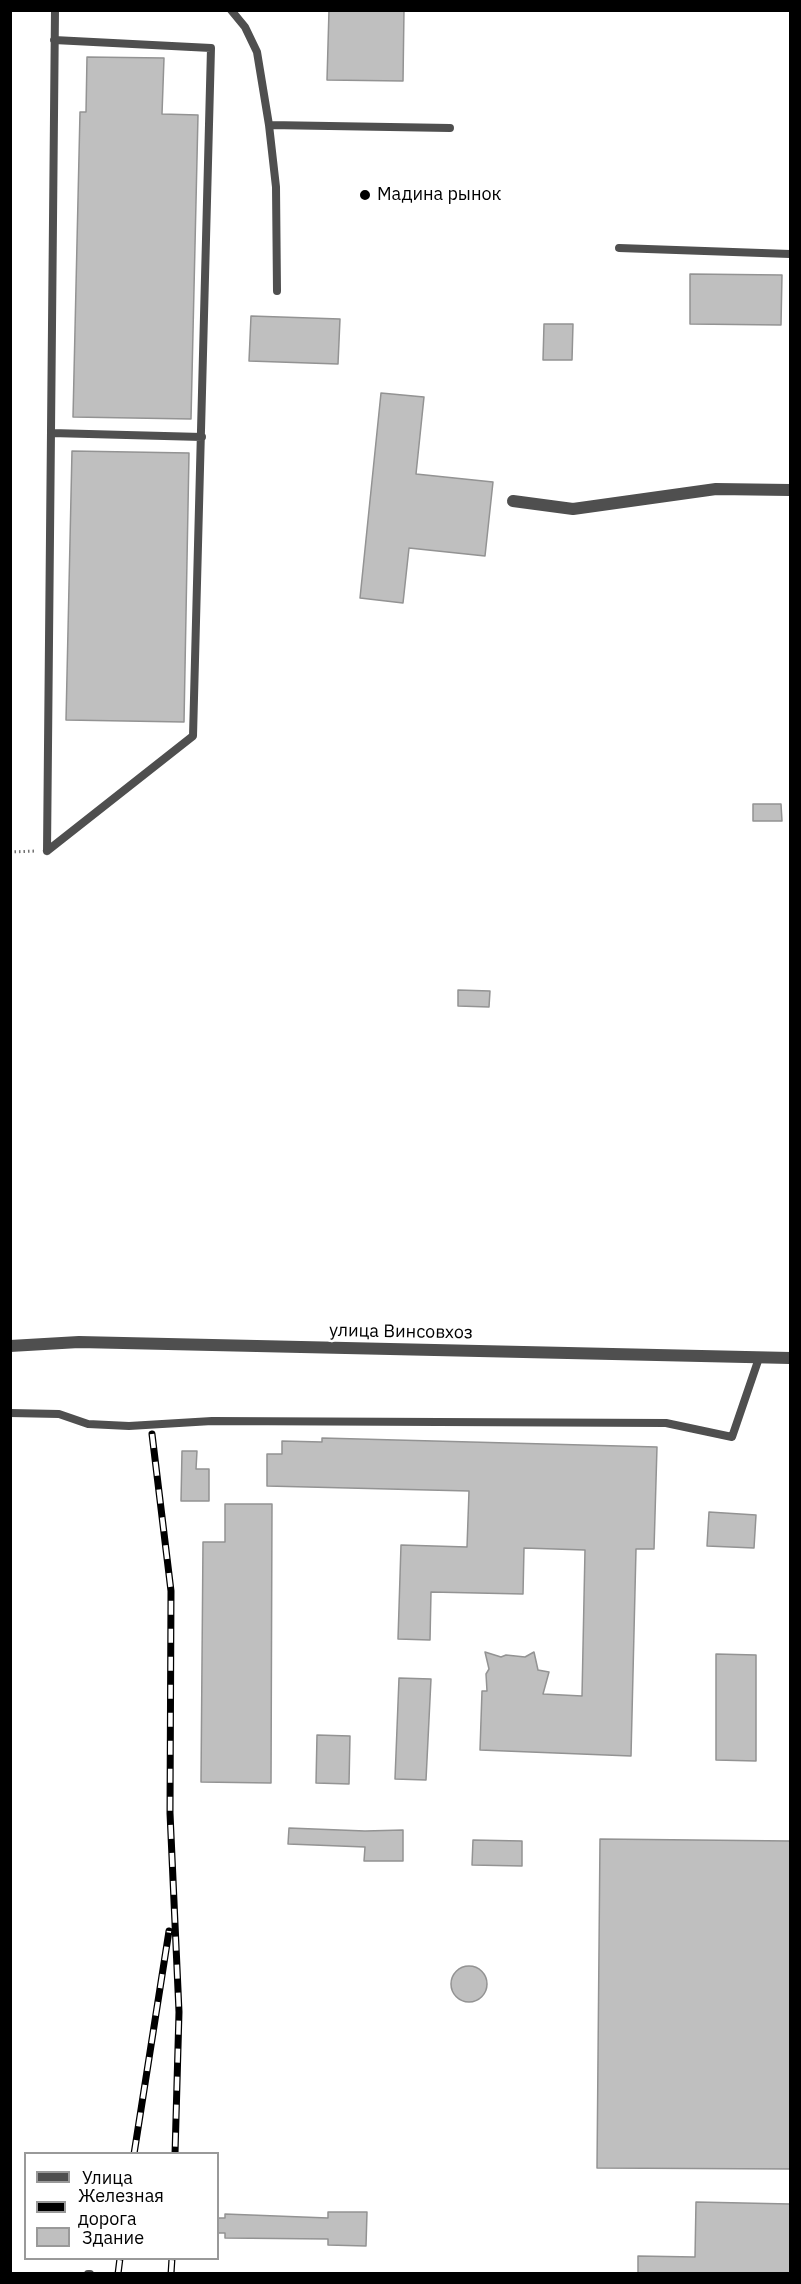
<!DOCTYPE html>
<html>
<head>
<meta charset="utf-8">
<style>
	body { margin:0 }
	#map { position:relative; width:801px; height:2284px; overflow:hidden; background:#fff; font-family:"IBM Plex Sans",sans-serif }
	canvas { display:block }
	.frame { position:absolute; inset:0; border:12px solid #000; pointer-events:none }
	.legend { position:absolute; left:24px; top:2152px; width:195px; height:108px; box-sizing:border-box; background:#fff; border:2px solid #999; margin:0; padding:8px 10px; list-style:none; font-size:18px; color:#000 }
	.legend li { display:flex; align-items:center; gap:12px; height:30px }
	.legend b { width:30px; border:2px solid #999 }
</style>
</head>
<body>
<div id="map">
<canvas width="801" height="2284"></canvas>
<div class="frame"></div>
<ul class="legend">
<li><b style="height:8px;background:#4f4f4f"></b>Улица</li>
<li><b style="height:8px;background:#000"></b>Железная дорога</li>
<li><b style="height:16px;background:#bfbfbf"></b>Здание</li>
</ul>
</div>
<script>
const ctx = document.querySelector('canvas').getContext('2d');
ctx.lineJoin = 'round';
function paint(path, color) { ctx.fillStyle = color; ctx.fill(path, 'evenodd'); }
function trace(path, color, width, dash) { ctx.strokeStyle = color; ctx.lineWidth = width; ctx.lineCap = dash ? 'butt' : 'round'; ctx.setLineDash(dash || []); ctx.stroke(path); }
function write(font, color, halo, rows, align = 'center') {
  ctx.font = font + ' "IBM Plex Sans",sans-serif'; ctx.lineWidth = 5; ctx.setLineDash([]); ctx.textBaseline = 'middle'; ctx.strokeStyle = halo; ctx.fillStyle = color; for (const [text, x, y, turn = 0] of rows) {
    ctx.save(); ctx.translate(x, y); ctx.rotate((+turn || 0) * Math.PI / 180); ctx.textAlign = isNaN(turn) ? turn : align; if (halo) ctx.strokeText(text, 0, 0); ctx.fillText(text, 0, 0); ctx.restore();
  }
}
const building = new Path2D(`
	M329,10h75l-1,71 -76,-1z
	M87,57l77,1 -2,56 36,1 -7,304 -118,-2 7,-305h6z
	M690,274l92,1 -1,50 -91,-1z
	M251,316l89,3 -2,45 -89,-3z
	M544,324h29l-1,36h-29z
	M381,393l43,4 -8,77 77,8 -8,74 -76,-8 -6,55 -43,-5z
	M72,451l117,2 -5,269 -118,-2z
	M753,804h28l1,17h-29z
	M458,990l32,1 -1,16 -31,-1z
	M322,1438l335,9 -3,102h-18l-5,207 -151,-6 2,-59h5l-1,-17 3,-5 -4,-17 16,5 5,-2 19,2 9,-5 4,18 11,2 -6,22 39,2 3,-146 -61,-2 -1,46 -92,-2 -1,48 -32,-1 3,-94 66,2 2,-56 -202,-5v-32h15v-13l40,1z
	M182,1451h15l-1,18h13v32h-28z
	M225,1504h47l-1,279 -70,-1 2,-240h22z
	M709,1512l47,3 -2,33 -47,-2z
	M716,1654l40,1v106l-40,-1z
	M399,1678l32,1 -5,101 -31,-1z
	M317,1735l33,1 -1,48 -33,-1z
	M289,1828l76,3 38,-1v31h-39l1,-14 -77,-3z
	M600,1839l190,2v328l-193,-1z
	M473,1840l49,1v25l-50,-1z
	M451 1984a18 18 0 1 1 36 0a18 18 0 1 1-36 0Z
	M696,2202l94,2v70h-152v-18l57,1z
	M328,2212h39l-1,34 -38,-1v-6l-103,-1v-5h-7v-15h7v-4l103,4z`);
const path = new Path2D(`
	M10,852l26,-1`);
const lane = new Path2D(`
	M231,10l14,17 12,25 12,73 7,62 1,104
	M269,125l181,3
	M619,248l171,6
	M51,433l151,4
	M47,851l146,-115 18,-688 -157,-8
	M47,851l8,-841
	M10,1413l49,1 29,10 41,2 83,-5 454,2 66,14 27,-79
	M88,2274h2`);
const street = new Path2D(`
	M513,501l60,8 143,-20 74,1
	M10,1346l69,-4 711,16`);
const rail = new Path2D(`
	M152,1434l19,157 -1,222 9,199 -4,142
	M134,2154l35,-223
	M118,2274l2,-16
	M171,2274l1,-16`);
const markers = [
	[365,195,6,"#000"]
];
const poiNames = [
	["Мадина рынок",377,195]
];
const streetNames = [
	["улица Винсовхоз",401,1332,1]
];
paint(building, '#bfbfbf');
trace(building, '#939393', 1.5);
trace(path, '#717171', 3, [1.5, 3]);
trace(lane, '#4f4f4f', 8);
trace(street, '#4f4f4f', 12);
trace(rail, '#000', 7);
trace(rail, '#fff', 4.5, [14]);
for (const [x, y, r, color] of markers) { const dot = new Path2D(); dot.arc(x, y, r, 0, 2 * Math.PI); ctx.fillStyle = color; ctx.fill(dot); trace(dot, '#fff', 2); }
write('18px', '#000', '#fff', poiNames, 'left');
write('18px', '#000', '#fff', streetNames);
</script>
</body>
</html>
